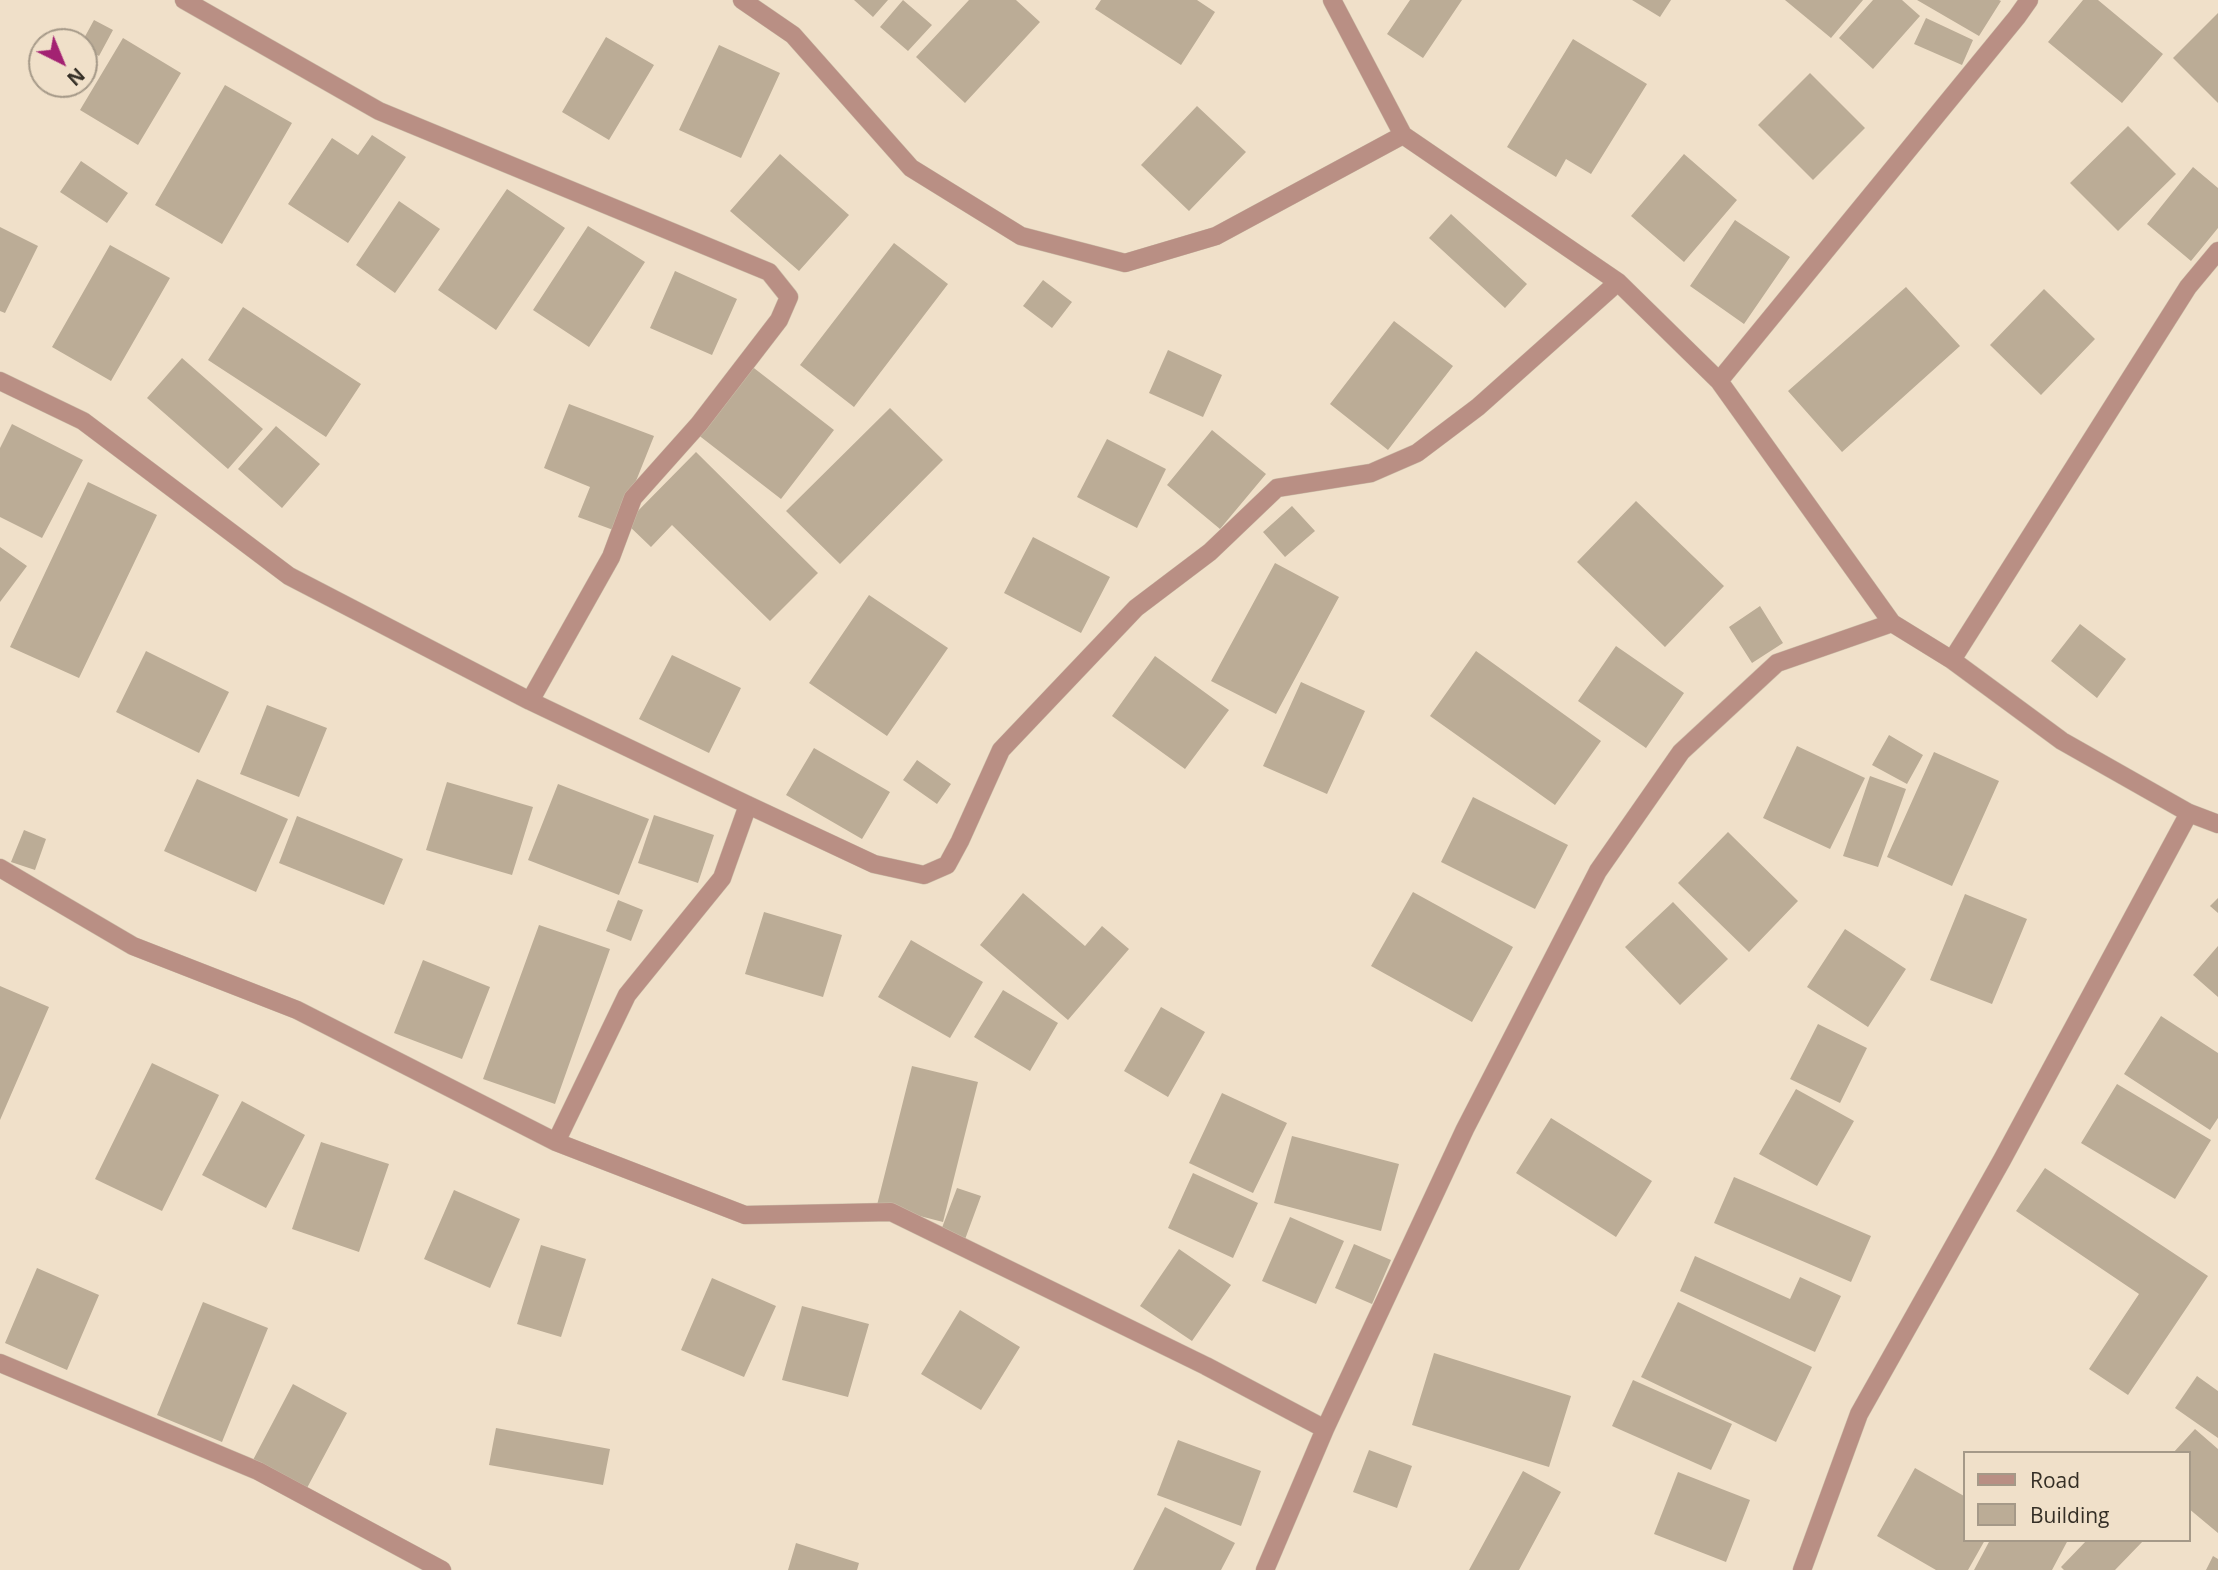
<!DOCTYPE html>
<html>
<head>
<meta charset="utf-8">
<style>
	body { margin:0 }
	#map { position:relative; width:2218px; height:1570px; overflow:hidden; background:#f0e0c9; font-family:"Open Sans",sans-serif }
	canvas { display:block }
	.legend { position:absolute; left:1963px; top:1451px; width:228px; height:91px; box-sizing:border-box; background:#f0e0c9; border:2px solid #a59988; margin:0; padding:9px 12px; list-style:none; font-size:21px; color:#352f26 }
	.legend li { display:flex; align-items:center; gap:14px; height:35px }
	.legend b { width:35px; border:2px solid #a59988 }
	.north { position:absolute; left:28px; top:28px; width:70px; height:70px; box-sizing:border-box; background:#f0e0c9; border:2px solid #a59988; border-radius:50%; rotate:137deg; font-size:19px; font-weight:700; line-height:28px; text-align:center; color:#352f26 }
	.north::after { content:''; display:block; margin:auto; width:24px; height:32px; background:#a32272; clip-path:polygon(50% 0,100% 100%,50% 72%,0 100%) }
</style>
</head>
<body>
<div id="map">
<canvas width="2218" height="1570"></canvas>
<ul class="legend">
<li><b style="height:9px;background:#b98f84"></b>Road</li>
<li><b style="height:19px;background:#bbac96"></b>Building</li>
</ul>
<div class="north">N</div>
</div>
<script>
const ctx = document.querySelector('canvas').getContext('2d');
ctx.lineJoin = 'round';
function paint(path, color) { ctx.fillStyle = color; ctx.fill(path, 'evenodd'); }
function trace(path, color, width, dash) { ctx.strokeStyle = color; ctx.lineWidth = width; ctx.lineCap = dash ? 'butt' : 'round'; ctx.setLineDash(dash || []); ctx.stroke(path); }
const building = new Path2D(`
	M854,0h34l-15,17z
	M903,0l29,25 -24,26 -28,-24z
	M969,0h47l24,22 -75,81 -49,-46z
	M1101,0h96l18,12 -34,53 -86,-56z
	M1410,0h52l-39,58 -36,-24z
	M1632,0h39l-11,17z
	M1785,0h78l-32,38z
	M1873,0h29l18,16 -47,53 -34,-31z
	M1917,0h82l2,1 -22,35z
	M2083,0h15l65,54 -41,49 -74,-61z
	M2218,13v90l-45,-45z
	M1926,18l47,22 -11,25 -48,-21z
	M94,20l19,10 -14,26 -15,-8 -2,-6z
	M606,37l48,28 -45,75 -47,-28z
	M123,38l58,35 -43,72 -58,-35z
	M1573,39l74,45 -56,90 -25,-15 -10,18 -49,-30z
	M719,45l61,28 -39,85 -62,-28z
	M1810,73l55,55 -52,52 -55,-55z
	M225,85l67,38 -70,121 -67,-39z
	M1197,106l49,46 -57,59 -48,-46z
	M2128,126l48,48 -58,57 -48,-48z
	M372,135l34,22 -58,86 -60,-39 44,-66 26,17z
	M780,154l69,61 -50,56 -69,-60z
	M1684,154l53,46 -53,62 -53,-46z
	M81,161l47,32 -21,30 -47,-31z
	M2193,167l25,21v40l-27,33 -44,-37z
	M507,189l58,39 -69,102 -58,-40z
	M399,201l41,28 -45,64 -39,-28z
	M1451,214l76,70 -22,24 -76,-70z
	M1735,220l55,37 -46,67 -54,-38z
	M588,226l57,36 -56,85 -56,-37z
	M0,227l38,19 -33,67 -5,-2z
	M894,243l54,41 -94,123 -54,-42z
	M110,245l60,33 -59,103 -59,-34z
	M675,271l62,28 -25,56 -62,-27z
	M1043,280l29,22 -20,26 -29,-22z
	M1906,287l54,59 -118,106 -54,-61z
	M2044,289l51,50 -54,56 -51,-50z
	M243,307l118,77 -35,53 -118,-77z
	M1394,321l59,45 -65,84 -58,-46z
	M1168,350l54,25 -19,42 -54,-24z
	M182,358l81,71 -35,40 -81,-71z
	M750,365l84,65 -53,69 -84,-65z
	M569,404l85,32 -38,95 -38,-14 12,-30 -46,-19z
	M890,408l53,52 -103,104 -54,-53z
	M12,424l71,36 -41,78 -42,-21v-69z
	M276,426l44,38 -38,44 -44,-39z
	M1212,430l54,44 -46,55 -53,-44z
	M1107,439l59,30 -29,59 -60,-31z
	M696,452l122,121 -48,48 -98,-96 -21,22 -25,-24z
	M88,482l69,33 -78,163 -69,-31z
	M1636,501l88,85 -59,61 -88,-85z
	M1292,506l23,25 -30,26 -22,-25z
	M1033,537l77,40 -29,56 -77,-40z
	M0,547l27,19 -27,36z
	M1275,563l64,34 -63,117 -65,-33z
	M869,595l79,53 -61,88 -78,-53z
	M1760,606l23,37 -31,20 -23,-36z
	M2080,624l46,35 -29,39 -46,-37z
	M1616,646l68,47 -38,55 -68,-47z
	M146,651l83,41 -30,61 -83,-41z
	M1476,651l125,90 -46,64 -125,-89z
	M672,655l69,33 -32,65 -70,-34z
	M1155,656l74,54 -44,59 -73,-53z
	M1301,682l64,29 -38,83 -64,-28z
	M267,705l60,23 -28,69 -59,-23z
	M1889,735l34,20 -16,29 -35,-19z
	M1797,746l68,32 -35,71 -67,-31z
	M814,748l76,44 -28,47 -76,-44z
	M1934,752l65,29 -47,105 -65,-29z
	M917,760l34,24 -14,20 -34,-24z
	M1870,776l36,13 -28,78 -35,-11z
	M197,779l91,40 -32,73 -92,-41z
	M447,782l86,25 -21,68 -86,-25z
	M558,784l91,35 -30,76 -91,-35z
	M1473,797l95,48 -33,64 -94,-47z
	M654,815l60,20 -16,48 -60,-20z
	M297,816l106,43 -19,46 -105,-42z
	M24,830l22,9 -11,31 -24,-8z
	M1728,832l70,69 -49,51 -71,-69z
	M1413,892l100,55 -41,75 -101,-56z
	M1023,893l62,53 17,-20 27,23 -61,71 -88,-75z
	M1965,894l62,25 -35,85 -62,-24z
	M2218,898v15l-8,-7z
	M618,900l25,10 -12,31 -25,-10z
	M1673,902l55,57 -48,46 -55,-58z
	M764,912l78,23 -19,62 -78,-23z
	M539,925l71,24 -55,155 -72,-25z
	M1845,929l61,40 -38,58 -61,-40z
	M911,940l72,42 -33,56 -72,-41z
	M2218,946v51l-25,-22z
	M423,960l67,27 -28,72 -68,-26z
	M0,986l49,21 -49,113z
	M1003,990l55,33 -28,48 -56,-34z
	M1161,1007l44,25 -37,65 -44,-26z
	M2161,1016l57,37v65l-8,12 -86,-56z
	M1818,1024l49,24 -27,55 -50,-24z
	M152,1063l67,32 -57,116 -67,-32z
	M912,1066l66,16 -35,140 -66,-17z
	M2117,1084l94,56 -36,59 -94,-56z
	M1796,1089l58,32 -37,65 -58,-32z
	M1222,1093l65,30 -34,70 -64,-30z
	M242,1101l63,34 -39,73 -64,-33z
	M1551,1118l101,63 -36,56 -100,-64z
	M1292,1136l107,28 -18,67 -107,-28z
	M321,1142l68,22 -30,88 -67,-23z
	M2045,1168l163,108 -80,119 -39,-26 50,-75 -123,-83z
	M1193,1173l65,30 -25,55 -65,-30z
	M1734,1177l137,59 -20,46 -137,-59z
	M957,1188l24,8 -17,46 -24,-9z
	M454,1190l66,29 -30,69 -66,-29z
	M1290,1217l54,24 -28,63 -54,-23z
	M1354,1244l37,16 -19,44 -37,-16z
	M541,1245l45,14 -25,78 -44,-13z
	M1179,1249l52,36 -39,56 -52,-35z
	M1695,1256l95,43 10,-22 41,19 -26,56 -135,-61z
	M37,1268l62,27 -32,75 -62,-27z
	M712,1278l64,28 -32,71 -63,-27z
	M203,1302l65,26 -46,114 -65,-27z
	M1678,1302l134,65 -36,75 -135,-65z
	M802,1306l67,18 -21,73 -66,-17z
	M960,1310l60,37 -39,63 -60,-36z
	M1434,1353l137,43 -22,71 -137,-42z
	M2197,1376l21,15v47l-43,-30z
	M1633,1380l99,44 -21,46 -99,-44z
	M293,1384l54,29 -40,75 -54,-28z
	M496,1428l114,21 -7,36 -114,-20z
	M2195,1429l23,20v84l-30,-25v-55h-15z
	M1178,1440l83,31 -20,55 -84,-31z
	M1369,1450l43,16 -15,42 -44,-16z
	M1915,1468l49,28v44h21l-17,30h-32l-59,-34z
	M1523,1471l38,21 -42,78h-50z
	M1678,1472l72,28 -24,62 -72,-28z
	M1165,1507l70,36 -14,27h-88z
	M1990,1540h78l-16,30h-78z
	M2087,1540h57l-29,30h-51l-3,-3z
	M796,1543l63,20 -2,7h-69z
	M2213,1556l5,3v11h-12z`);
const minor = new Path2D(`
	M184,0l195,111 390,161 20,25 -10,23 -80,104 -66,74 -22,59 -81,144
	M742,0l51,35 118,133 110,68 104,27 91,-27 187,-101
	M1332,0l71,135 215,147 101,99 173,242 60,37 110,81 127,72 29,11
	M0,381l83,40 206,155 241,125 218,104 126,59 50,11 23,-10 13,-24 41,-91 135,-142 74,-56 67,-64 94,-15 46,-20 61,-46 140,-125
	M1719,381l298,-364 12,-17
	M1952,660l236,-373 30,-36
	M0,868l133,78 164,64 259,132 189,73 146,-3 315,154 119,63
	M556,1142l71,-147 95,-117 26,-73
	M0,1363l258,108 184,99
	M1265,1570l60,-141 140,-300 133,-258 83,-119 96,-89 115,-40
	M1802,1570l57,-156 143,-254 187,-347`);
paint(building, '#bbac96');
trace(minor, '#cbbda8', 19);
trace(minor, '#b98f84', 18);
</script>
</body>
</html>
